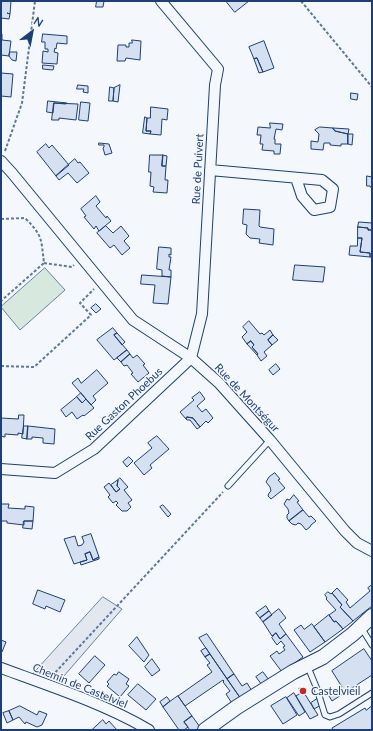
<!DOCTYPE html>
<html>
<head>
<meta charset="utf-8">
<style>
	body { margin:0 }
	#map { position:relative; width:373px; height:731px; overflow:hidden; background:#f4f7fb; font-family:Lato,sans-serif }
	canvas { display:block }
	.frame { position:absolute; inset:0; border:2px solid #1d3f73; pointer-events:none }
	.north { position:absolute; left:12px; top:12px; width:40px; height:40px; -webkit-text-stroke:3px #f4f7fb; paint-order:stroke; rotate:32deg; font-size:11px; font-weight:700; line-height:16px; text-align:center; color:#1d3f73 }
	.north::after { content:''; display:block; margin:auto; width:14px; height:18px; background:#1d3f73; clip-path:polygon(50% 0,100% 100%,50% 72%,0 100%) }
</style>
</head>
<body>
<div id="map">
<canvas width="373" height="731"></canvas>
<div class="frame"></div>
<div class="north">N</div>
</div>
<script>
const ctx = document.querySelector('canvas').getContext('2d');
ctx.lineJoin = 'round';
function paint(path, color) { ctx.fillStyle = color; ctx.fill(path, 'evenodd'); }
function trace(path, color, width, dash) { ctx.strokeStyle = color; ctx.lineWidth = width; ctx.lineCap = dash ? 'butt' : 'round'; ctx.setLineDash(dash || []); ctx.stroke(path); }
function write(font, color, halo, rows, align = 'center') {
  ctx.font = font + ' Lato,sans-serif'; ctx.lineWidth = 3; ctx.setLineDash([]); ctx.textBaseline = 'middle'; ctx.strokeStyle = halo; ctx.fillStyle = color; for (const [text, x, y, turn = 0] of rows) {
    ctx.save(); ctx.translate(x, y); ctx.rotate((+turn || 0) * Math.PI / 180); ctx.textAlign = isNaN(turn) ? turn : align; if (halo) ctx.strokeText(text, 0, 0); ctx.fillText(text, 0, 0); ctx.restore();
  }
}
const green = new Path2D(`
	M45,268l20,22 -45,40 -19,-23z`);
const parking = new Path2D(`
	M103,597l19,12 -65,75 -24,-10z`);
const building = new Path2D(`
	M1,1h10l-1,13 -3,-1 3,1 -1,5 -8,-1z
	M97,1h7l-1,6h-7z
	M226,1h23l-14,11z
	M1,34h1v6l9,1 -2,15 -8,-1z
	M43,34l24,2v8l-10,-1 -1,6 -1,-1 -1,4 4,1 -1,11 -15,-1 1,-12 5,1v-3h-3v-7h-3z
	M132,40l9,1 -1,19 -14,-2 -1,3h-8l1,-16h8v2h3v-4h3z
	M264,41l10,27 -11,4 -6,-14 -3,1 -5,-12z
	M10,52h7l-1,9 -4,-1 -3,-4z
	M257,58l6,14 -4,1 -5,-14z
	M43,65l11,1 -1,4 -10,-1z
	M1,73l12,1 -2,23 -10,-1z
	M78,85l10,1v7l-5,-1 1,-3h-7z
	M120,85l-2,17 -5,-1 1,-13z
	M110,87l4,1 -1,13h-4z
	M351,93l7,1 -1,6 -6,-1z
	M48,101l19,2 -1,1 -12,-1 -1,10 -6,-1z
	M81,102l9,1 -2,18 -9,-1z
	M54,103l24,1 -2,16 -17,-2v2h-7z
	M151,107l17,2 -1,11 -5,-1 -1,16 -11,-1 1,-3h-5l1,-13h3z
	M145,117l2,1 -1,13h5l-1,3 -7,-1z
	M270,123l13,1 -1,6 -6,-1 -2,10h1v5h6l-1,10h-6v-3l-12,-1 1,-6h-3l1,-9h-4l1,-8 12,1z
	M320,127l13,1 2,3 13,3v10h-7v2l-11,-1v-2h-6l-1,7 -12,-1v-8l7,1 1,-8 -4,-4z
	M333,128l16,1 -1,5 -13,-3z
	M348,134h5l-1,11 -4,-1z
	M99,143l10,1 3,9 -7,2 -2,-7 1,-1v-2h-5z
	M46,144l3,4 3,-3 17,20 -13,11 -19,-24z
	M150,155h13l-1,11h4l-1,14h3l-1,13 -14,-1 1,-5 -4,-1 1,-14h-2z
	M163,155l4,1 -1,10h-4z
	M75,159l3,4 2,-1 9,11 -12,10 -9,-10 -9,7 -3,-4z
	M367,176l5,1v12l-2,-3h-3z
	M96,196l4,6 -4,4 10,12 1,-2 4,5 -12,10 -3,-5 -2,3 -10,-12 2,-1 -5,-7z
	M244,209l16,1 -1,16 1,1 14,2 -1,16 -14,-2 1,-4 -10,-1 -4,-4 1,-9 -4,-1z
	M359,222l13,1v7h-4v-2l-10,-1z
	M106,226l7,7 8,-7 8,10 -5,5 6,7 -8,7 -8,-10 -4,3 -13,-15z
	M358,227l10,1v2h4v27h-2v-4l-10,-1 2,-14h-4z
	M358,238h4l-2,14 10,1v4l-21,-2 1,-9h7z
	M159,247l12,1v7l-2,-1v3h2l-2,13h2v7l-9,-1v-6l-5,-1z
	M295,265l30,2 -2,15 -30,-2z
	M142,275l29,2 -3,27 -15,-1 2,-18 -14,-1z
	M96,304l5,5 -5,4 -5,-5z
	M249,321l11,13 2,-1 2,2 6,-5 3,5 -5,5 4,5 -8,7 3,4 -6,5 -4,-6 1,-1 -6,-7 2,-2 -3,-4 -4,3 -5,-7 5,-5 -4,-5z
	M113,328l4,5 -3,2 13,15 -13,10 -17,-20z
	M117,333l8,9 -3,3 -8,-10z
	M273,335l5,5 -6,5 -4,-5z
	M251,341l3,4 -2,2 6,7 -1,1 -10,-11z
	M127,350l3,4 -9,8 -4,-4z
	M130,354l3,4 4,-3 8,9 -2,1 6,8 -11,9 -7,-8 2,-1 -6,-8 -3,1 -3,-4z
	M276,364l4,5 -7,6 -4,-5z
	M97,370l11,13 -15,13 3,4 -5,5 -19,-22 6,-5 3,5z
	M200,392l5,7 -8,7 5,6 4,-3 7,9 -5,5 -2,-2 -6,6 -7,-9 -6,-1 -1,2 -6,-7 14,-12 -2,-2z
	M81,393l5,6 -4,4 -5,-6z
	M77,397l5,6 4,-4 8,9 -10,8 -1,-1 -6,4 -5,-7 -6,5 -5,-7z
	M19,415h5l-1,19 -5,-1v2l-13,-1v3l-4,-1v-18l17,1z
	M187,417l6,1 7,9 -3,2 -7,-9h-3l-1,-1z
	M24,426h4l-1,13 -5,-1z
	M28,426l27,3 -1,15 -11,-1v-5l-11,-1v2h-5z
	M157,436l12,13 -19,16 2,3 -8,7 -10,-12 18,-15 -4,-5z
	M129,457l4,4 -6,6 -4,-5z
	M275,473l5,6 -2,1 7,8 -14,11 -3,-3 1,-3 2,-2 -1,-4 -4,-5 3,-5z
	M120,478l8,9 -4,3 8,10 -4,3 3,4 -4,4h-5l-6,-6 2,-2 -2,-2 -3,2 -5,-6 2,-2 -6,-8 5,-4 7,9 4,-3 -3,-3 1,-6z
	M118,480l-1,6 3,3 -4,3 -5,-7z
	M294,495l5,6 -2,1 6,8 -14,11 -2,-3v-3l2,-2 -1,-4 -4,-5 3,-5 2,1z
	M1,504h8l-1,4 17,1v-3l9,1 -1,14h-9v4l-17,-2v-2h-6z
	M163,505l8,9 -3,3 -8,-10z
	M303,510l6,7 2,-1 5,5 -5,4 -1,2 -4,3 -5,-6 -3,-1 -2,2 -4,-1 -3,-3z
	M24,521h9l-1,8 -9,-1z
	M91,534l8,23 -6,3 -3,-8 -5,2 2,6 -13,4 -10,-25 11,-3 3,10 4,-1 2,-3 -2,-5z
	M90,552l3,8 6,-3v2l-18,6 -1,-3 7,-2 -2,-6z
	M372,585v21l-19,15 -13,-14 2,-2 -10,-12 5,-5 11,12 -2,2 4,6 20,-17 -2,-3z
	M38,590l27,10 -5,12 -14,-6 -1,3 -12,-5z
	M328,592l3,2 1,-1 10,12 -2,2 13,14 -10,8 -7,-8 -2,1 -5,-7 7,-5 -10,-11 1,-1 -2,-3z
	M266,606l3,5 -9,7 -4,-5z
	M279,609l7,9 -7,6 7,10 -6,5 -4,-6 -4,3 -9,-14z
	M269,611l3,4 -9,7 -3,-4z
	M329,615l5,7 2,-1 7,8 -18,13 -11,-15z
	M312,624l13,18 -15,10 -16,-22 7,-5 3,4z
	M276,633l4,6 6,-5 17,23 -21,15 -12,-16 7,-5 2,3 6,-4 -2,-3 2,-1 -4,-5 -4,4 -5,-7z
	M207,634l27,40 -7,5 -28,-41z
	M137,637l12,18 -5,7 -15,-16z
	M1,640l5,2 -4,10 -1,-1z
	M206,648l4,6 -5,3 -4,-6z
	M364,649l8,12v14l-40,26 -3,-5 13,-9 -10,-16z
	M210,654l31,45 -8,6 -7,-11 4,-3 -7,-9 1,-1 -1,-1 -38,26 -7,-10 34,-24 -5,-7 3,-2 -5,-6z
	M95,656l10,9 -16,18 -10,-9z
	M152,659l8,11 -8,6 -7,-9z
	M119,672l10,7 -3,5 3,2 -9,11 -13,-11 2,-2 -2,-2 7,-8 2,1z
	M263,672l6,8 -7,5 -6,-8z
	M234,674l8,12 5,-3 5,8 -11,8 -14,-20z
	M138,684l18,15 -10,11 -18,-15z
	M301,688l17,27 -8,4 -14,-23 6,-4 -3,-3z
	M294,693l11,19 -6,4 -12,-18z
	M178,696l14,20 -8,6 4,5 -4,3h-5l-16,-23z
	M167,697l3,4 -7,6 -3,-5z
	M286,697l11,18 -14,9 -12,-18z
	M317,699l4,6 -7,4 -3,-6z
	M20,706l17,9 2,-4 8,3 -5,11 -5,2 -11,-5 -1,2 -6,-7 -6,3 -4,-9z
	M372,706v23l-2,1h-37l-1,-2 33,-20 1,2z
	M9,711l4,9 -6,3 -4,-10z
	M192,716l8,11 -4,3h-6l-6,-8z
	M103,720l3,4 3,-3 8,9h-25z`);
const path = new Path2D(`
	M301,1l71,86
	M5,151l17,-48 13,-102
	M1,219l24,-1c18,18 16,21 19,45l-43,38
	M44,263l28,4 2,-2
	M1,366l33,1 57,-52 -11,-12 14,-14
	M52,676l171,-184`);
const lane = new Path2D(`
	M228,486l42,-46
	M364,632l8,13
	M310,672l7,17 8,26 5,2 9,-3 33,-21`);
const street = new Path2D(`
	M1,161l11,12 121,147 58,38 28,25 51,57 75,91 12,12 15,8
	M210,170l112,10 11,9 -3,18 -16,3 -12,-14 -6,-18
	M1,469l54,4 39,-24 97,-91 11,-44 13,-229 3,-16 -57,-68
	M1,668c49,18 104,36 148,62`);
const secondary = new Path2D(`
	M205,730l32,-23 56,-35 30,-15 30,-23 19,-18`);
const markers = [
	[303,691,4,"#c62828"]
];
const streetNames = [
	["Rue de Puivert",198,169,-87],
	["Rue de Montségur",247,398,47],
	["Rue Gaston Phoebus",124,404,-43],
	["Chemin de Castelviel",80,686,22]
];
const poiNames = [
	["Castelvieil",311,691]
];
paint(green, '#d7e8df');
trace(green, '#687fa3', 1);
paint(parking, '#e3e8f0');
trace(parking, '#687fa3', 1);
paint(building, '#d5e0f0');
trace(building, '#1d3f73', 1);
trace(lane, '#1d3f73', 7);
trace(street, '#1d3f73', 12);
trace(secondary, '#1d3f73', 16);
trace(path, '#5e769c', 2, [3, 2]);
trace(lane, '#f4f7fb', 5);
trace(street, '#f4f7fb', 10);
trace(secondary, '#f4f7fb', 14);
for (const [x, y, r, color] of markers) { const dot = new Path2D(); dot.arc(x, y, r, 0, 2 * Math.PI); ctx.fillStyle = color; ctx.fill(dot); trace(dot, '#f4f7fb', 1.5); }
write('11px', '#1d3f73', '#f4f7fb', streetNames);
write('11px', '#1d3f73', '#f4f7fb', poiNames, 'left');
</script>
</body>
</html>
